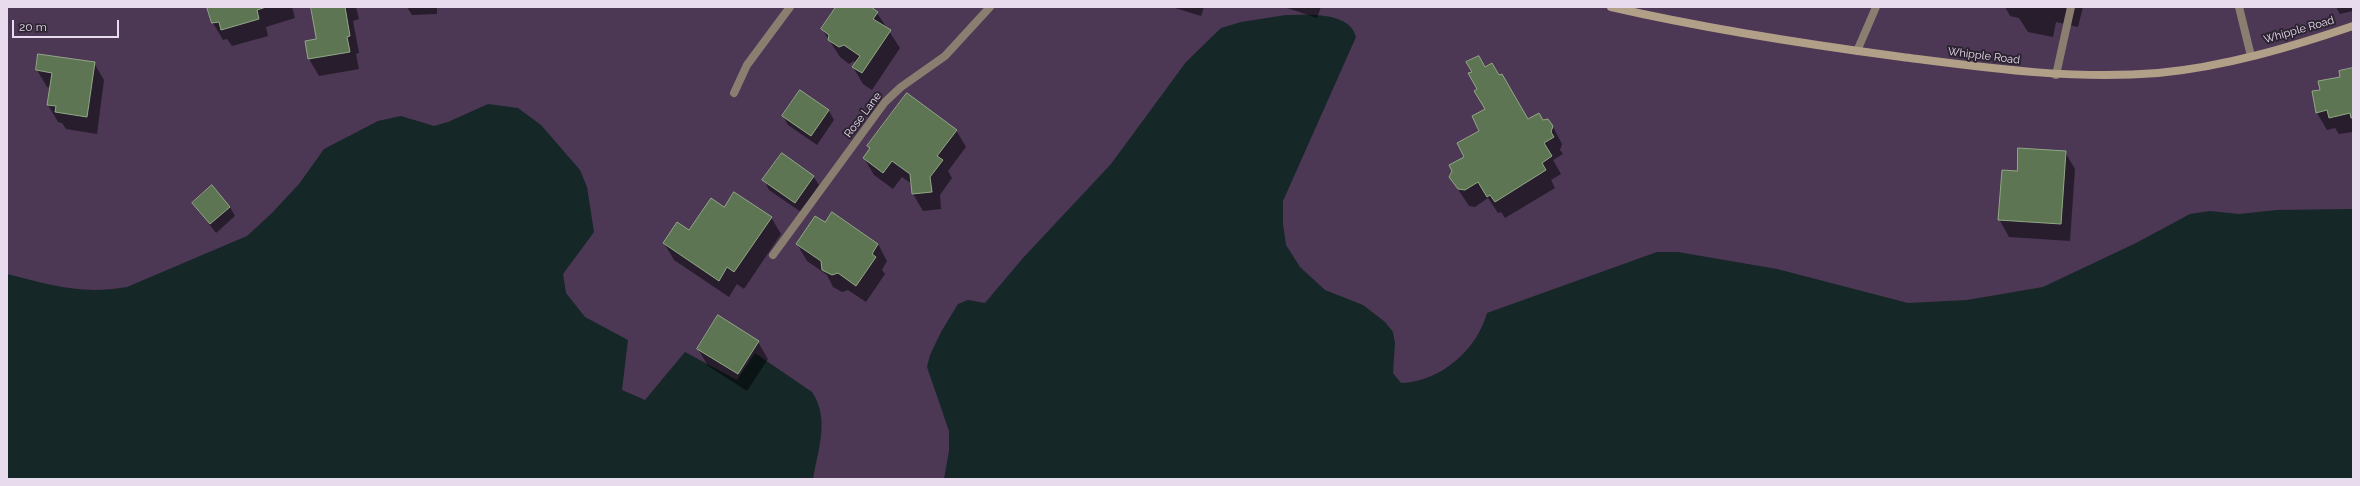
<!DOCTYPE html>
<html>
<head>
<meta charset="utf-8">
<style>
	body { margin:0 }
	#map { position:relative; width:2360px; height:486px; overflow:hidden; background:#4c3755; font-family:Raleway,sans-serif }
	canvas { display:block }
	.frame { position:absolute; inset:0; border:8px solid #e8dbee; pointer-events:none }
	.scale { position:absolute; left:12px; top:20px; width:107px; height:18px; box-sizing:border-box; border:2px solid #e8dbee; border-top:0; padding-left:5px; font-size:12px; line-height:14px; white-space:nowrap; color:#e8dbee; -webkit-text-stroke:3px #2c2331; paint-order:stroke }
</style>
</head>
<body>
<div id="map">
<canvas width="2360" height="486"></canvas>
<div class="frame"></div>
<div class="scale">20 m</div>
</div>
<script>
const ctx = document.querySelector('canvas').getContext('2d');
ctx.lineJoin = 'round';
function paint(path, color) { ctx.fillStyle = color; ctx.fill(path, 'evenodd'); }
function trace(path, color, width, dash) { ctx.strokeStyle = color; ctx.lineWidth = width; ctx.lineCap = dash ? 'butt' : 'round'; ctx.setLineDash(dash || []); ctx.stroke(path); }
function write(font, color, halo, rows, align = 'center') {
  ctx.font = font + ' Raleway,sans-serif'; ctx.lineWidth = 4; ctx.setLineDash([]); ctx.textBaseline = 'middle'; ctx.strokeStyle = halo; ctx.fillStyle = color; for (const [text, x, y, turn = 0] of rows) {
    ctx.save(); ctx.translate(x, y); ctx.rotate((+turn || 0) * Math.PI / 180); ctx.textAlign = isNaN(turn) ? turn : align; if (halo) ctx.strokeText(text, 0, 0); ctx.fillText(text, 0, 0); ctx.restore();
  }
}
const water = new Path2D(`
	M1286,15c22,0 63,-4 70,22l-73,164v23l3,21 14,22 25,23 38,15 22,17 8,10 2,11 -2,30 8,10c39,-1 76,-33 86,-70l170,-61h21l99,17 131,34 59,-3 76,-13 93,-44 54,-29 20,-3 29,3 38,-4 76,-1v270h-1409l5,-28v-20l-22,-64 3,-12 11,-23 17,-28 10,-4 17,3 38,-45 88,-94 75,-102 35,-34 20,-6z
	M488,104l30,4 23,17 39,45 7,17 7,45 -31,42 3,19 19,24 43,23 -6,50 23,10 40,-48 52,28 18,-27 57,39c18,26 6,58 1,87h-806v-205c45,11 73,21 120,13l120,-51 24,-22 28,-30 25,-35 54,-28 23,-5 33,10 14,-4z`);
const shadow = new Path2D(`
	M208,7h84l3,11 -29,9 2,9 -36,10 -5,-7 -4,1 -10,-17z
	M312,7h44l3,12 -6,2 6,32 -3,1 3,15 -40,7 -10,-17 8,-19z
	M407,7h30v7l-25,1z
	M838,7h31l8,6 23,35 -28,42 -9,-6 -10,-17 3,-4 -2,-2 -5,3 -9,-7 -18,-28z
	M1172,7h32l-3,9z
	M1284,7h37l-4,11z
	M2005,7h78l-5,20 -22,-5 -3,15 -25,-5 -9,-14 -9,-2z
	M2336,7h17v4l-13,3z
	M39,56l55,7 10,17 -7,54 -31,-5 -4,-6 -4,-1 -10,-17 3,-17 -4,-1 -10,-17z
	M1485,68l43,53h14l11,6 9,17 -2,6 3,4 -10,6 8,14 -10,6 4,8 -50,30 -4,-6 -3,1 -10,-15 -13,9 -6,-1 -19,-29 15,-20 16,-26 5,-21 -8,-21z
	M2353,69v63l-14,2 -4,-6 -8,2 -10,-17 4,-23z
	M800,92l29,19 5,9 -17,25 -29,-20 -5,-9z
	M956,130l10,17 -18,24 4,7 -12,17 1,14 -18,2 -10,-17 -1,-10 -10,-7 -9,12 -19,-14 -10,-17 7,-8 -2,-4z
	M2065,152l10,17 -5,72 -61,-4 -10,-18 19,-47z
	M813,176l6,9 -18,27 -32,-22 -5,-10z
	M193,203l37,4 5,9 -19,17z
	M724,208l47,9 10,17 -37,55 -7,-5 -8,13 -55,-37 -10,-17 26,-11z
	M797,244h81l9,17 -5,9 3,4 -19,28 -18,-12 -6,2 -9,-5 -6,-12 -20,-14z
	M758,342l10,17 -21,32 -39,-25 -10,-17z`);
const building = new Path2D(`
	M207,7h59l-9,3 2,9 -38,11 -2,-8 -7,1z
	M311,7h34l5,29 -3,1 3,15 -42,7 -3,-18 11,-2z
	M836,7h35l7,5 -5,7 18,11 -29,43 -10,-6 8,-11 -16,-11 -5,2 -11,-7 1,-5 -8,-6z
	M38,54l57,8 -8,55 -32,-5 1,-6 -9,-1 5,-32 -16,-3z
	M1479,56l6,11 7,-4 7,12 3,-1 26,45 11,-6 4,7 5,-1 5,7 -2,6 3,5 -10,6 8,13 -10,7 4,7 -51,32 -5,-7 -3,2 -9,-15 -13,8 -7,-1 -9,-12 3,-6 -3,-6 15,-8 -7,-14 22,-12 -7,-15 13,-7 -11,-18 3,-2 -9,-16 4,-1 -6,-10z
	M2353,68v50h-2l-1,-5 -21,5 -2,-8 -11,3 -4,-22 8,-1 -2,-9 22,-4 -1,-6z
	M800,90l29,20 -18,26 -29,-20z
	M907,93l50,37 -20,26 6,4 -13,17 2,15 -20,2 -2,-20 -18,-13 -9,12 -20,-15 7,-10 -3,-2z
	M2018,148l48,3 -5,73 -63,-4 4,-50 15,1z
	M782,153l32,23 -19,27 -33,-23z
	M212,185l18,22 -20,17 -18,-21z
	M734,192l38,25 -38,55 -7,-5 -8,14 -56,-38 14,-21 12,8 22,-32 13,9z
	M832,212l46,32 -6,10 4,3 -20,29 -18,-13 -6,2 -10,-5 -1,-9 -25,-17 19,-28 10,6z
	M718,315l41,26 -21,33 -41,-25z`);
const lane = new Path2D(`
	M2239,7l12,49
	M2056,75l15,-68`);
const street = new Path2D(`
	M1857,51l19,-44
	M734,93l13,-28 43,-58
	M773,255l112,-153 16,-15 44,-31 45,-49`);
const secondary = new Path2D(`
	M1611,7c96,22 193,37 291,50 86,11 170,23 256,16 66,-6 133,-26 195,-47`);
const streetNames = [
	["Whipple Road",2299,30,-16],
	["Whipple Road",1984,56,7],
	["Rose Lane",863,115,-53]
];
paint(water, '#152726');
paint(shadow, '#0007');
paint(building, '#5e7553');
trace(building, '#91a885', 1);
trace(lane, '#897e6f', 8);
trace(street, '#897e6f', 8);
trace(secondary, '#b19f88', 8);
write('11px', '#e8dbee', '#2c2331', streetNames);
</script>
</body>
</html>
